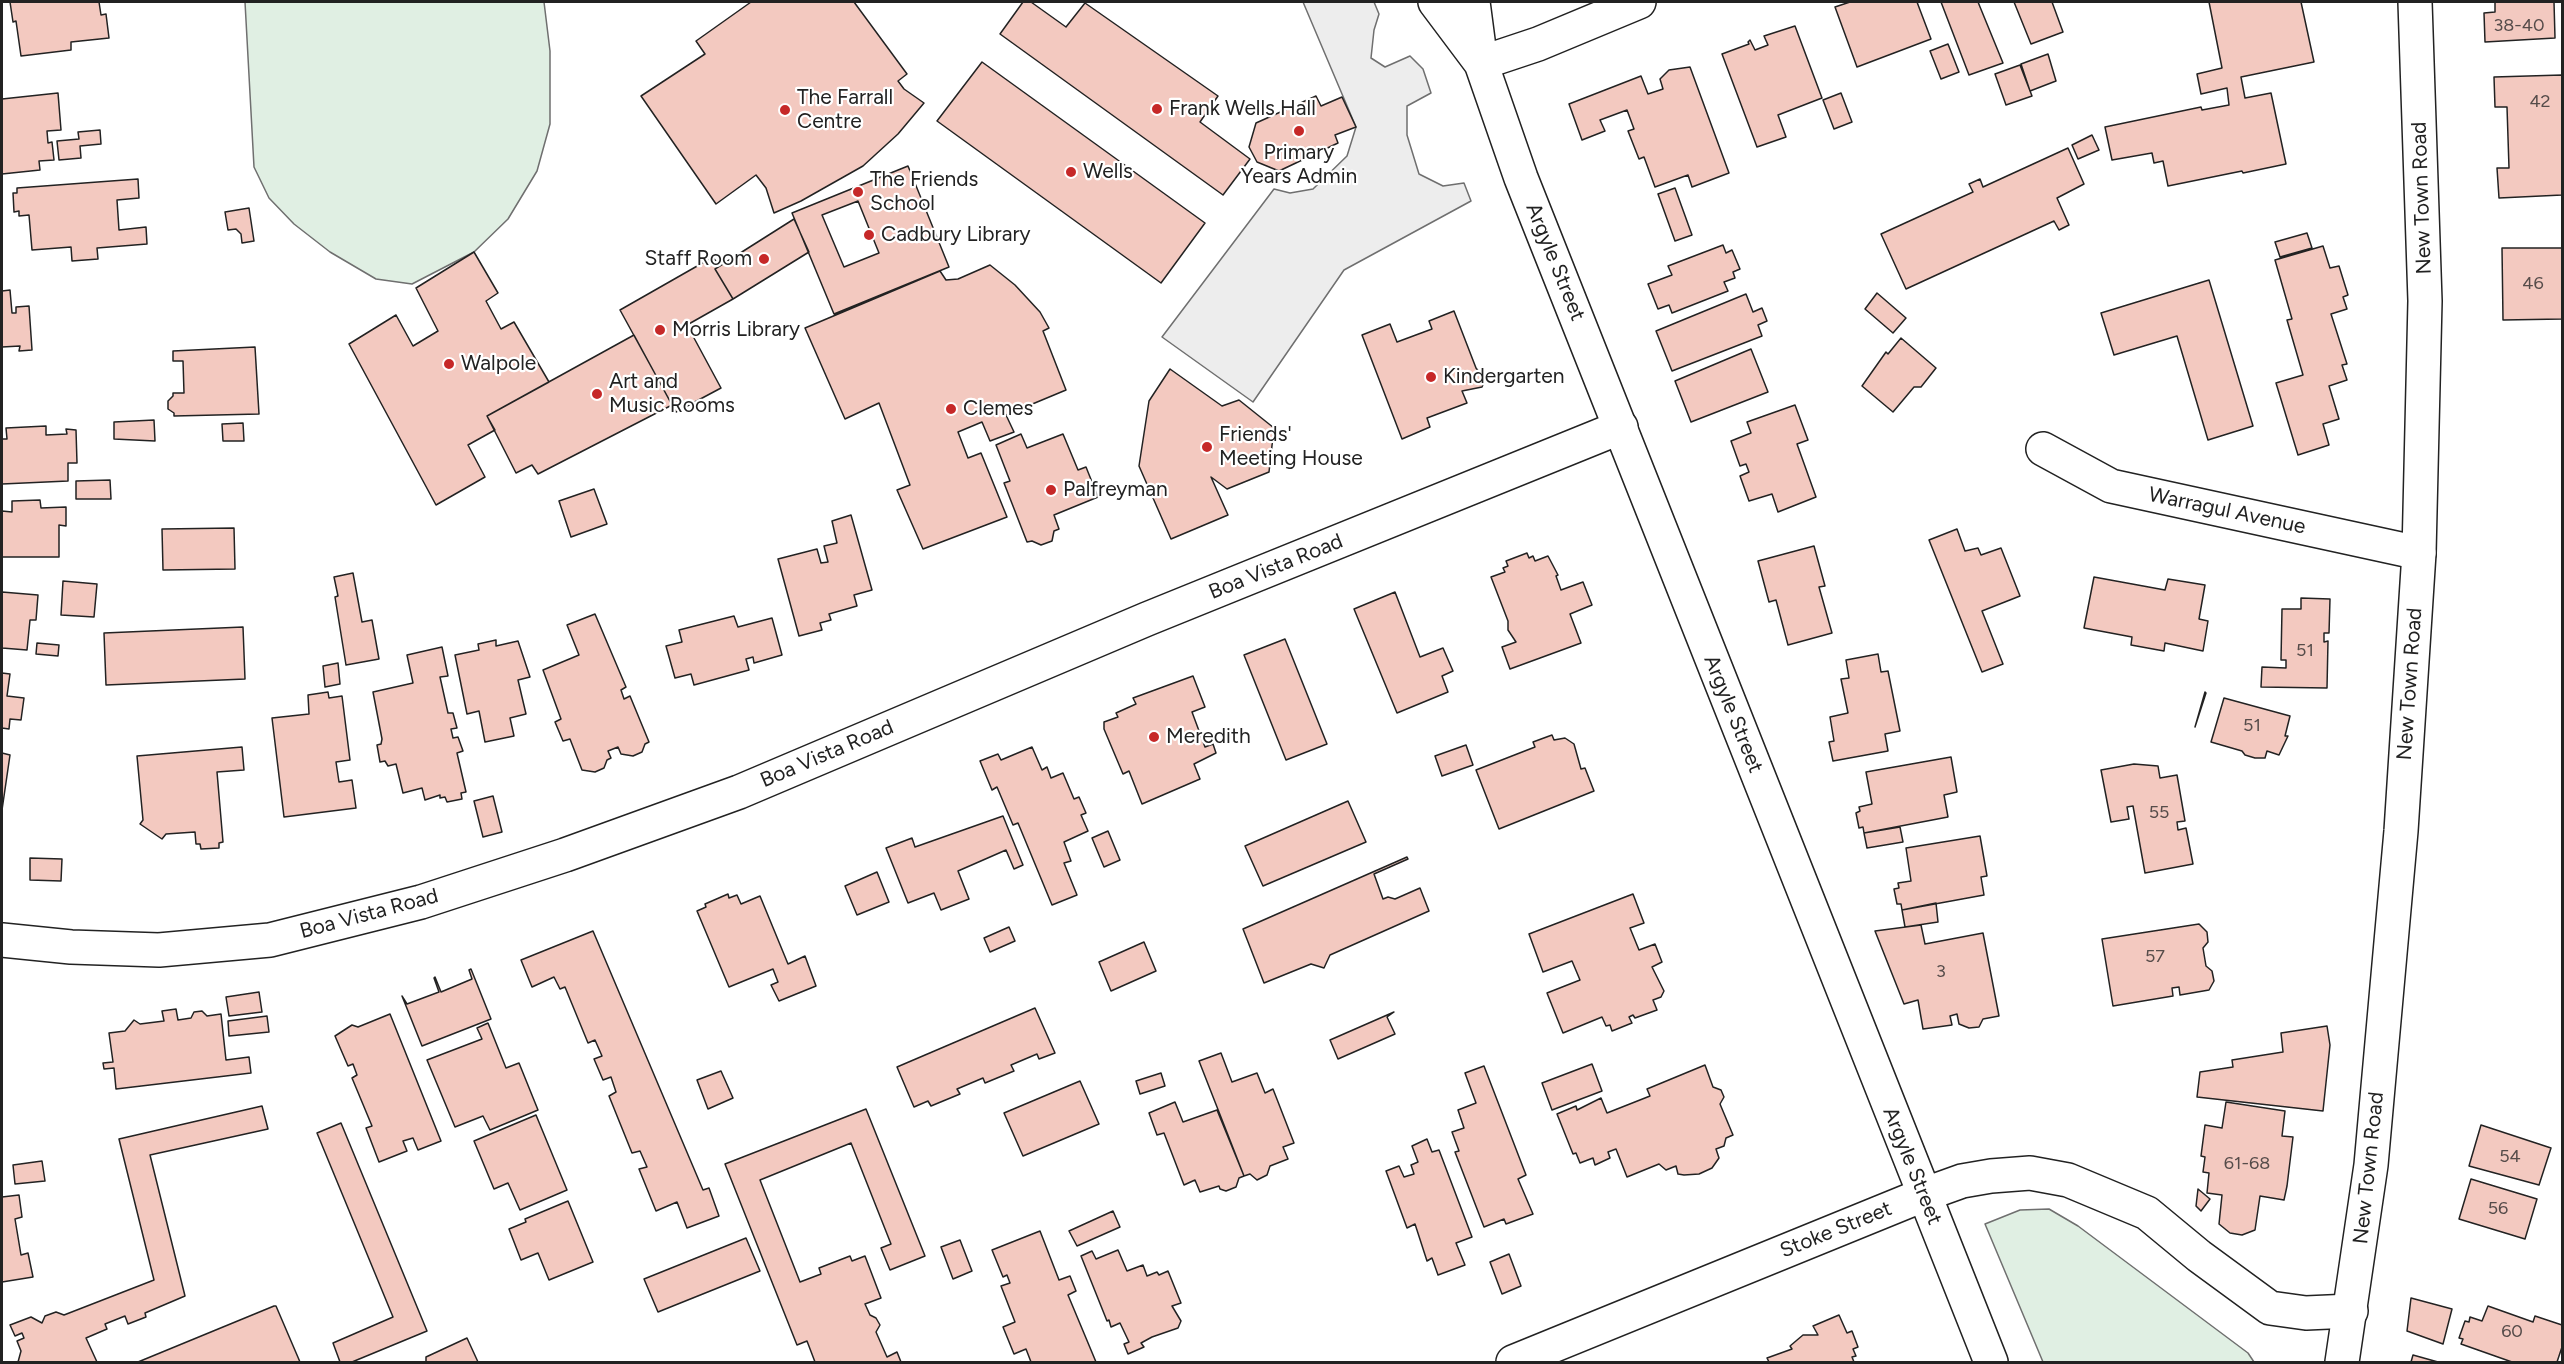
<!DOCTYPE html>
<html>
<head>
<meta charset="utf-8">
<style>
	body { margin:0 }
	#map { position:relative; width:2564px; height:1364px; overflow:hidden; background:#fff; font-family:Figtree,sans-serif }
	canvas { display:block }
	.frame { position:absolute; inset:0; border:3px solid #222; pointer-events:none }
</style>
</head>
<body>
<div id="map">
<canvas width="2564" height="1364"></canvas>
<div class="frame"></div>
</div>
<script>
const ctx = document.querySelector('canvas').getContext('2d');
ctx.lineJoin = 'round';
function paint(path, color) { ctx.fillStyle = color; ctx.fill(path, 'evenodd'); }
function trace(path, color, width, dash) { ctx.strokeStyle = color; ctx.lineWidth = width; ctx.lineCap = dash ? 'butt' : 'round'; ctx.setLineDash(dash || []); ctx.stroke(path); }
function write(font, color, halo, rows, align = 'center') {
  ctx.font = font + ' Figtree,sans-serif'; ctx.lineWidth = 4.5; ctx.setLineDash([]); ctx.textBaseline = 'middle'; ctx.strokeStyle = halo; ctx.fillStyle = color; for (const [text, x, y, turn = 0] of rows) {
    ctx.save(); ctx.translate(x, y); ctx.rotate((+turn || 0) * Math.PI / 180); ctx.textAlign = isNaN(turn) ? turn : align; if (halo) ctx.strokeText(text, 0, 0); ctx.fillText(text, 0, 0); ctx.restore();
  }
}
const green = new Path2D(`
	M245,2h299l6,49v73l-13,47 -29,48 -34,33 -62,32 -36,-5 -46,-27 -36,-28 -25,-26 -15,-31z
	M2049,1209l29,17 170,127 6,9h-211l-58,-138 35,-14z`);
const parking = new Path2D(`
	M1303,2h71l5,12 -5,16 -3,28 14,9 25,-11 13,13 8,24 -24,13v29l12,39 24,12 21,-3 7,18 -127,69 -91,132 -91,-65 112,-148 16,4 23,-4 34,-33 9,-29z`);
const building = new Path2D(`
	M10,2h89l2,13 5,-1 3,24 -38,4v8l-50,6 -5,-35 -3,1z
	M751,2h103l53,72 -9,7 6,8 20,14 -26,31 -35,32 -62,35 -27,12 -8,-25 -10,-13 -40,29 -75,-108 64,-42 -9,-13z
	M1023,2h8l35,25 19,-24 133,93 -18,26 50,37 -27,36 -223,-161z
	M1850,2h67l14,37 -74,28 -22,-60z
	M1941,2h37l25,61 -34,12z
	M2014,2h38l11,30 -32,12z
	M2209,2h92l13,60 -73,15 4,21 26,-5 15,71 -43,9 -1,-2 -74,15 -5,-25 -9,2 -2,-10 -40,7 -7,-33 96,-20 1,3 27,-5 -2,-17 -26,6 -4,-20 25,-6z
	M2495,2h59l1,36 -70,4 -1,-29 11,-1z
	M1795,26l27,72 -44,17 8,22 -29,10 -35,-93 27,-10 -1,-2 2,-2 5,10 13,-5 -4,-9z
	M1948,44l11,28 -18,7 -11,-28z
	M2048,54l8,27 -26,10 -9,-27z
	M982,62l223,161 -44,60 -224,-162z
	M2020,65l12,31 -26,9 -11,-31z
	M1690,67l39,106 -37,14 -4,-12 -33,12 -11,-30 -5,2 -11,-28 6,-2 -7,-19 -27,10 5,11 -23,9 -13,-36 72,-28 7,18 15,-5 -3,-10 9,-9z
	M2562,75v120l-63,3 -2,-30h12l-2,-61h-12l-1,-30z
	M58,93l3,37 -14,1 1,12 4,-1 2,18 -15,1 1,9 -38,4v-75z
	M1841,93l11,29 -18,7 -11,-29z
	M1316,96l5,10 21,-9 14,30 -21,8 3,8 -59,28 -22,-9 -8,-15 7,-24z
	M100,130l1,14 -21,2 1,12 -22,2 -2,-19 22,-2 -1,-7z
	M2092,135l7,15 -21,9 -6,-14z
	M2068,148l16,36 -27,14 12,27 -10,5 -5,-9 -148,68 -25,-55 92,-42 -4,-8 11,-5 3,8z
	M908,166l41,101 -115,47 -42,-101z
	M138,179l1,19 -22,2 2,30 27,-3 1,17 -50,4 1,11 -26,2 -1,-14 -39,3 -3,-35 -10,1v-5l-5,1 -1,-19h4v-5z
	M1675,188l17,47 -17,6 -17,-47z
	M858,201l21,52 -35,14 -22,-52z
	M249,208l5,33 -12,2 -1,-9 -5,-5 -8,1 -3,-18z
	M794,219l15,33 -76,47 -18,-30z
	M2307,233l5,15 -32,9 -5,-15z
	M1723,245l3,8 6,-3 8,19 -7,3 2,6 -11,4 4,9 -56,22 -3,-8 -11,4 -10,-25 24,-9 -4,-9z
	M2323,246l7,22 9,-2 9,29 -5,2 4,12 -16,5 16,50 -5,1 5,15 -18,6 10,33 -16,5 6,21 -31,10 -22,-72 27,-8 -16,-55 5,-1 -17,-59z
	M2502,248h60v71l-59,1z
	M474,252l24,41 -12,8 15,28 13,-7 35,60 -62,34 8,14 -27,15 17,32 -49,28 -87,-161 47,-29 17,31 25,-15 -22,-43z
	M713,257l6,9 -4,3 18,30 -46,26 34,63 -45,24 -56,-102z
	M990,265l25,20 25,27 9,16 -6,3 23,59 -60,25 8,17 -24,9 -8,-19 -24,10 10,26 13,-5 26,64 -84,32 -26,-59 13,-5 -31,-82 -34,16 -40,-91 135,-57 6,9 12,-1z
	M2209,280l44,146 -45,14 -31,-104 -63,19 -13,-42z
	M10,290l2,23h4v-6l13,-1 3,44 -13,1 1,-5 -18,1v-56z
	M1877,293l29,25 -13,15 -28,-24z
	M1746,294l7,18 9,-4 5,13 -9,4 4,11 -90,35 -16,-40z
	M1454,311l22,57 9,12 -3,7 -20,4 5,12 -40,15 3,9 -28,12 -40,-104 28,-11 7,18 35,-13 -3,-8z
	M634,335l38,70 -134,69 -6,-9 -16,8 -29,-57z
	M1901,338l35,30 -15,19h-7l-21,25 -31,-26 24,-34 2,2z
	M255,347l4,67 -85,2v-3l-6,-4v-8l5,-5v-3h11l-1,-32h-10v-10z
	M1751,349l17,43 -77,30 -16,-41z
	M1170,369l52,37 17,-6 35,28 -5,44 -42,17 -16,-12 17,38 -57,24 -32,-73 10,-65z
	M1795,405l13,35 -11,4 19,53 -38,15 -6,-18 -23,7 -9,-25 9,-4 -3,-8 -6,2 -9,-25 20,-8 -4,-11z
	M154,420l1,21 -41,-2v-17z
	M243,423l1,18h-21l-1,-17z
	M46,426v9l21,-1 -1,-5 10,1 1,33h-9v18l-66,3v-45h5l-1,-11z
	M1021,434l6,14 36,-14 15,36 8,-3 12,30 -44,18 5,14 -5,2 -2,10 -11,4 -9,-4 -5,1 -23,-59 6,-2 -14,-36z
	M110,480l1,19h-35v-18z
	M594,489l13,35 -36,13 -12,-36z
	M40,500l1,8 25,-1v19l-7,-1v32h-57v-46l10,1v-11z
	M851,515l21,75 -18,5 3,11 -28,8 2,6 -11,3 2,7 -23,6 -21,-77 39,-10 4,14 7,-1 -4,-16 13,-3 -5,-22z
	M234,528l1,41 -72,1 -1,-41z
	M1957,529l8,22 13,-3 3,7 20,-7 19,48 -38,15 21,53 -21,8 -53,-132z
	M1814,546l11,40 -6,1 13,46 -44,12 -12,-45 -7,2 -11,-41z
	M1527,553l2,5 4,-2 2,5 13,-5 10,19 -2,1 5,14 22,-8 9,23 -22,9 11,29 -71,26 -8,-22 14,-5 -8,-12v-9l-17,-44 14,-5 -2,-4 5,-2 -2,-5z
	M353,573l9,49 10,-2 7,39 -33,6 -11,-68 3,-1 -4,-19z
	M2094,577l71,13 3,-11 37,6 -6,34 9,2 -5,30 -38,-8 -1,8 -33,-6 1,-8 -48,-9z
	M63,581l34,3 -3,33 -33,-2z
	M2,592l36,3 -2,25h-6l-3,30 -25,-2z
	M1395,592l25,65 23,-9 10,23 -11,5 6,16 -51,21 -43,-104z
	M2301,598l29,1 -1,34h-5v9l4,-1 -1,47 -66,-1 1,-20 24,1v-8h-5l1,-51h19z
	M595,614l31,73 -5,3 3,9 6,-3 19,46 -4,2 -3,8 -9,4 -12,-2 -3,-7 -10,4 3,7 -4,2 -3,8 -9,4 -13,-2 -12,-31 -7,2 -8,-19 6,-3 -18,-49 36,-15 -12,-30z
	M734,616l4,11 34,-9 10,37 -28,8 -1,-6 -7,2 3,11 -55,15 -3,-11 -16,4 -9,-32 16,-4 -3,-12z
	M243,627l2,52 -139,6 -2,-52z
	M1285,639l42,105 -41,16 -42,-105z
	M496,640v6l22,-5 12,36 -12,3 8,34 -16,4 4,18 -29,6 -6,-31 -12,3 -12,-59 24,-5 -1,-6z
	M37,643l22,2 -1,11 -22,-2z
	M442,647l6,29 -8,1 8,36h5l4,15 -6,1 2,9 5,-1 5,14 -6,2 9,39 -5,1 1,6 -15,3 -2,-5 -5,1v-3l-15,5 -3,-12 -19,5 -7,-29 -8,2 -3,-5 -5,1 -3,-17 4,-1 1,-5 -9,-47 40,-9 -6,-28z
	M1878,654l3,18 7,-1 12,60 -15,3 3,17 -55,10 -4,-19 5,-1 -4,-24 18,-4 -7,-34 8,-1 -3,-18z
	M338,663l2,21 -15,3 -2,-21z
	M2,673l8,1 -3,22 17,2 -3,22 -11,-1 -1,10 -7,-1z
	M1193,676l12,31 -13,5 13,35 8,-3 3,9 -22,11 6,15 -58,25 -13,-33 -6,3 -19,-45v-7l14,-5 -2,-4 20,-9 -3,-6z
	M328,692l1,6 13,-2 8,64 -14,2 3,20 13,-2 4,28 -72,9 -12,-99 37,-4 -1,-19z
	M2205,692l1,1 -11,34z
	M2224,698l66,18 -5,20h3l-9,19 -12,-4 -2,7h-10l-10,-3 -3,-4 -31,-9z
	M1552,735l2,5 11,-2 9,6 7,25 4,-1 9,23 -95,38 -23,-59 59,-23 -2,-5z
	M1466,745l7,20 -31,11 -7,-20z
	M242,747l2,23 -27,2 6,70 -4,1v5l-18,1 -1,-5h-4l-1,-12 -29,2 -4,5 -22,-15 3,-4 -6,-64z
	M1032,747l10,23 5,-3 4,11 12,-5 11,26 5,-2 7,16 -5,2 7,16 -24,11 7,19 -7,2 13,32 -25,10 -34,-82 -5,2 -16,-38 -5,3 -12,-29 18,-7 3,6z
	M2,753l8,2 -8,55z
	M1951,757l6,35 -13,3 4,22 -84,16 -1,-6 -4,1 -3,-15 4,-2 -1,-4 13,-3 -6,-32z
	M2134,764l24,2 2,12 17,-3 8,46 -8,1 1,8 8,-2 7,36 -48,9 -12,-67 -6,1 2,12 -18,3 -10,-52z
	M493,796l9,36 -19,5 -9,-36z
	M1348,801l18,41 -103,44 -18,-40z
	M1003,816l20,49 -9,4 -8,-19 -48,21 11,28 -28,11 -7,-17 -26,10 -22,-55 26,-10 3,9z
	M1900,827l3,15 -36,6 -3,-15z
	M1108,831l12,29 -16,7 -12,-29z
	M1980,836l7,40 -6,1 3,18 -82,15 -1,-6h-4l-3,-15 5,-1 -1,-5 13,-2 -5,-33z
	M1407,857l1,2 -34,15 9,25 5,-2 7,2 25,-11 9,23 -99,44 -6,13 -13,-4 -47,19 -21,-54z
	M30,858l32,1 -1,22 -31,-1z
	M877,872l12,30 -32,13 -12,-29z
	M728,894l1,4 8,-3 4,9 19,-8 28,68 17,-8 11,30 -37,15 -8,-16 7,-3 -5,-13 -44,18 -32,-76 9,-4 -1,-3z
	M1633,894l11,29 -14,5 9,22 16,-6 7,18 -10,5 12,24 -3,6 -8,3 4,10 -22,8 -2,-3 -4,2 3,6 -20,8 -2,-6 -4,1 -4,-9 -39,16 -16,-40 33,-13 -8,-19 -29,11 -14,-38z
	M1936,903l2,19 -33,5 -3,-17z
	M2199,924l8,8 1,10 -5,6 3,18 6,5 2,10 -5,9 -29,5 -1,-8 -7,1 1,8 -60,10 -11,-67z
	M1921,925l4,19 58,-11 16,83 -16,3 -4,8 -10,1 -10,-4 -2,-10 -7,2 2,9 -29,4 -5,-29 -14,4 -29,-73z
	M1009,927l6,14 -25,11 -6,-14z
	M593,931l110,259 6,-2 10,28 -32,12 -10,-26 -21,9 -17,-42 8,-2 -7,-16 -8,2 -23,-57 7,-4 -5,-15 -8,3 -9,-21 8,-3 -7,-16 -7,3 -23,-56 -5,2 -6,-12 -22,10 -11,-27z
	M1144,942l12,29 -45,20 -12,-29z
	M471,969l20,50 -69,27 -20,-50 5,8 32,-12 -5,-14 1,-1 6,15 31,-13 -3,-9z
	M259,992l3,20 -33,4 -3,-19z
	M1035,1008l20,45 -16,6 -2,-5 -26,11 3,6 -29,12 -2,-5 -26,11 3,5 -29,12 -3,-5 -14,6 -17,-40z
	M176,1009l2,11 13,-2 3,-6 8,-1 5,5 14,-2 5,46 23,-3 2,16 -135,16 -2,-21 -10,1 -1,-6 10,-1 -4,-29 16,-2 9,-11 6,4 24,-3 -2,-10z
	M1394,1012l-7,5 8,17 -57,25 -8,-19z
	M390,1014l51,127 -23,9 -5,-12 -10,3 4,10 -28,11 -13,-34 6,-2 -20,-48 5,-3 -4,-11 -5,2 -13,-30 17,-11 6,2z
	M267,1016l2,16 -40,4 -1,-15z
	M488,1023l18,45 13,-5 19,47 -48,20 -7,-14 -28,11 -28,-67 55,-21 -5,-11z
	M2327,1026l3,19 -7,66 -126,-14 3,-25 33,-5 -1,-7 51,-8 -2,-19z
	M1221,1053l11,29 25,-9 8,20 8,-4 21,54 -11,4 5,12 -18,7 -3,9 -10,5 -7,-6 -6,2 -45,-115z
	M1592,1064l10,27 -50,19 -10,-27z
	M1705,1065l8,22 8,3 3,7 -4,7 13,31 -7,3 -2,8 -8,3 3,9 -7,10 -13,6 -15,1 -6,-1 -2,-8 -10,4 -7,-6 -32,13 -11,-28 -8,3 2,6 -15,7 -2,-7 -13,5 -4,-10 -3,1 -16,-40 19,-8 1,4 24,-12 6,15 43,-17 -3,-7z
	M1484,1066l42,109 -8,4 15,35 -27,10 -2,-5 -20,8 -29,-75 4,-1 -7,-19 12,-4 -6,-18 18,-7 -11,-30z
	M721,1071l12,27 -25,11 -11,-29z
	M1161,1073l4,13 -25,8 -4,-13z
	M1080,1081l19,43 -76,32 -19,-43z
	M1175,1102l8,20 34,-12 27,66 -5,2 -3,9 -10,4 -6,-2 -1,-3 -19,6 -5,-12 -11,5 -20,-52 -7,2 -8,-22z
	M2226,1102l59,9 -3,25 11,1 -6,49 -3,14 -24,-4 -5,34 -13,5 -12,-2 -11,-9 3,-29 -15,-2 2,-20 -6,-1 2,-15 -4,-1 4,-31 17,3z
	M262,1106l6,23 -118,26 35,141 -40,17 1,4 -18,7 -3,-8 -20,8 2,5 -21,9 11,24h-79l3,-11 -4,-10 7,-3 -2,-5 -7,3 -5,-11 21,-8 11,6 3,-7 11,-4 8,3 90,-35 -35,-141z
	M866,1109l59,147 -35,14 -9,-22 10,-4 -40,-101 -91,37 40,102 21,-8 -2,-6 31,-12 2,5 13,-5 16,42 -16,6 5,11 6,3 4,7 -4,7 11,25 10,-5 4,10h-86l-8,-21 -10,4 -72,-181z
	M536,1115l31,75 -47,20 -12,-27 -14,6 -20,-48z
	M341,1123l86,208 -75,31h-12l-7,-19 60,-26 -76,-184z
	M2481,1125l70,23 -12,37 -70,-19z
	M1427,1139l5,13 7,-2 33,87 -16,6 9,22 -27,10 -6,-17 -5,3 -12,-37 -8,4 -21,-57 13,-5 5,11 10,-3 -3,-9 7,-3 -6,-16z
	M42,1161l3,20 -30,3 -2,-19z
	M2471,1179l66,20 -12,40 -66,-20z
	M2198,1189l12,10 -9,12 -5,-5z
	M19,1195l3,22 -7,2 6,36 7,-2 5,24 -31,5v-85z
	M568,1201l25,61 -44,18 -11,-27 -17,7 -12,-31 17,-7 -1,-3z
	M1113,1211l7,16 -43,19 -8,-15z
	M1040,1231l19,49 11,-4 6,15 -8,4 28,67h-65l-5,-13 -12,5 -11,-27 12,-5 -14,-36 9,-3 -3,-8 -4,2 -11,-27z
	M746,1238l14,33 -102,41 -14,-33z
	M960,1240l12,31 -19,8 -12,-32z
	M1118,1250l9,21 16,-6 4,11 10,-4 2,3 9,-4 13,32 -9,3 9,15 -3,7 -26,9 -11,6 3,4 -16,7 -4,-10 5,-2 -9,-19 -9,4 -2,-7 -2,1 -26,-65 11,-5 4,8z
	M1509,1254l12,32 -19,8 -12,-32z
	M2411,1298l41,11 -9,35 -36,-13z
	M274,1306h2l24,56h-162z
	M2488,1306l45,16 2,-6 27,9v22l-5,15h-45l-51,-18 2,-5 -4,-1 6,-17 4,1 1,-5 12,4z
	M1839,1315l8,18 5,-2 6,16 -5,2 3,7 -4,1 2,5h-85l-2,-4 25,-9 -2,-3 13,-11h15l-5,-9z
	M467,1338l11,24h-52v-5z
	M2413,1355l25,7h-27z`);
const minor = new Path2D(`
	M1481,63l57,-19 101,-42
	M2043,449l68,37 308,67
	M2,940l69,7 88,3 111,-10 151,-38 144,-47 174,-63 408,-173 474,-192`);
const tertiary = new Path2D(`
	M1513,1362l410,-167 39,-14 29,-5 39,-3 38,7 79,33 52,43 71,52 36,5 45,-2`);
const secondary = new Path2D(`
	M1435,2l45,60
	M1473,2l8,61 40,115 470,1184
	M2342,1362l29,-197 30,-334 18,-278 6,-252 -10,-299`);
const markers = [
	[1157,109,6,"#c62828"],
	[785,110,6,"#c62828"],
	[1299,131,6,"#c62828"],
	[1071,172,6,"#c62828"],
	[858,192,6,"#c62828"],
	[869,235,6,"#c62828"],
	[764,259,6,"#c62828"],
	[660,330,6,"#c62828"],
	[449,364,6,"#c62828"],
	[1431,377,6,"#c62828"],
	[597,394,6,"#c62828"],
	[951,409,6,"#c62828"],
	[1207,447,6,"#c62828"],
	[1051,490,6,"#c62828"],
	[1154,737,6,"#c62828"]
];
const numberNames = [
	["38-40",2519,26],
	["42",2540,102],
	["46",2533,284],
	["51",2305,651],
	["51",2252,726],
	["55",2159,813],
	["57",2155,957],
	["3",1941,972],
	["54",2510,1157],
	["61-68",2247,1164],
	["56",2498,1209],
	["60",2512,1332]
];
const poiNames = [
	["The Farrall",797,98],
	["Centre",797,122],
	["Frank Wells Hall",1169,109],
	["Primary",1299,153,"center"],
	["Years Admin",1299,177,"center"],
	["Wells",1083,172],
	["The Friends",870,180],
	["School",870,204],
	["Cadbury Library",881,235],
	["Staff Room",752,259,"right"],
	["Morris Library",672,330],
	["Walpole",461,364],
	["Kindergarten",1443,377],
	["Art and",609,382],
	["Music Rooms",609,406],
	["Clemes",963,409],
	["Friends'",1219,435],
	["Meeting House",1219,459],
	["Palfreyman",1063,490],
	["Meredith",1166,737]
];
const streetNames = [
	["New Town Road",2422,198,-92],
	["Argyle Street",1555,262,68],
	["Warragul Avenue",2227,511,12],
	["Boa Vista Road",1276,567,-22],
	["New Town Road",2410,684,-86],
	["Argyle Street",1733,714,68],
	["Boa Vista Road",827,754,-23],
	["Boa Vista Road",369,914,-15],
	["Argyle Street",1912,1166,68],
	["New Town Road",2369,1168,-84],
	["Stoke Street",1836,1230,-22]
];
paint(green, '#e0efe3');
trace(green, '#6f6f6f', 1.5);
paint(parking, '#ededed');
trace(parking, '#6f6f6f', 1.5);
paint(building, '#f3c9c0');
trace(building, '#222', 1.5);
trace(minor, '#222', 36);
trace(tertiary, '#222', 36);
trace(secondary, '#222', 36);
trace(minor, '#fff', 33);
trace(tertiary, '#fff', 33);
trace(secondary, '#fff', 33);
for (const [x, y, r, color] of markers) { const dot = new Path2D(); dot.arc(x, y, r, 0, 2 * Math.PI); ctx.fillStyle = color; ctx.fill(dot); trace(dot, '#fff', 2); }
write('18px', '#564c4a', null, numberNames);
write('21px', '#222', '#fff', poiNames, 'left');
write('21px', '#222', '#fff', streetNames);
</script>
</body>
</html>
